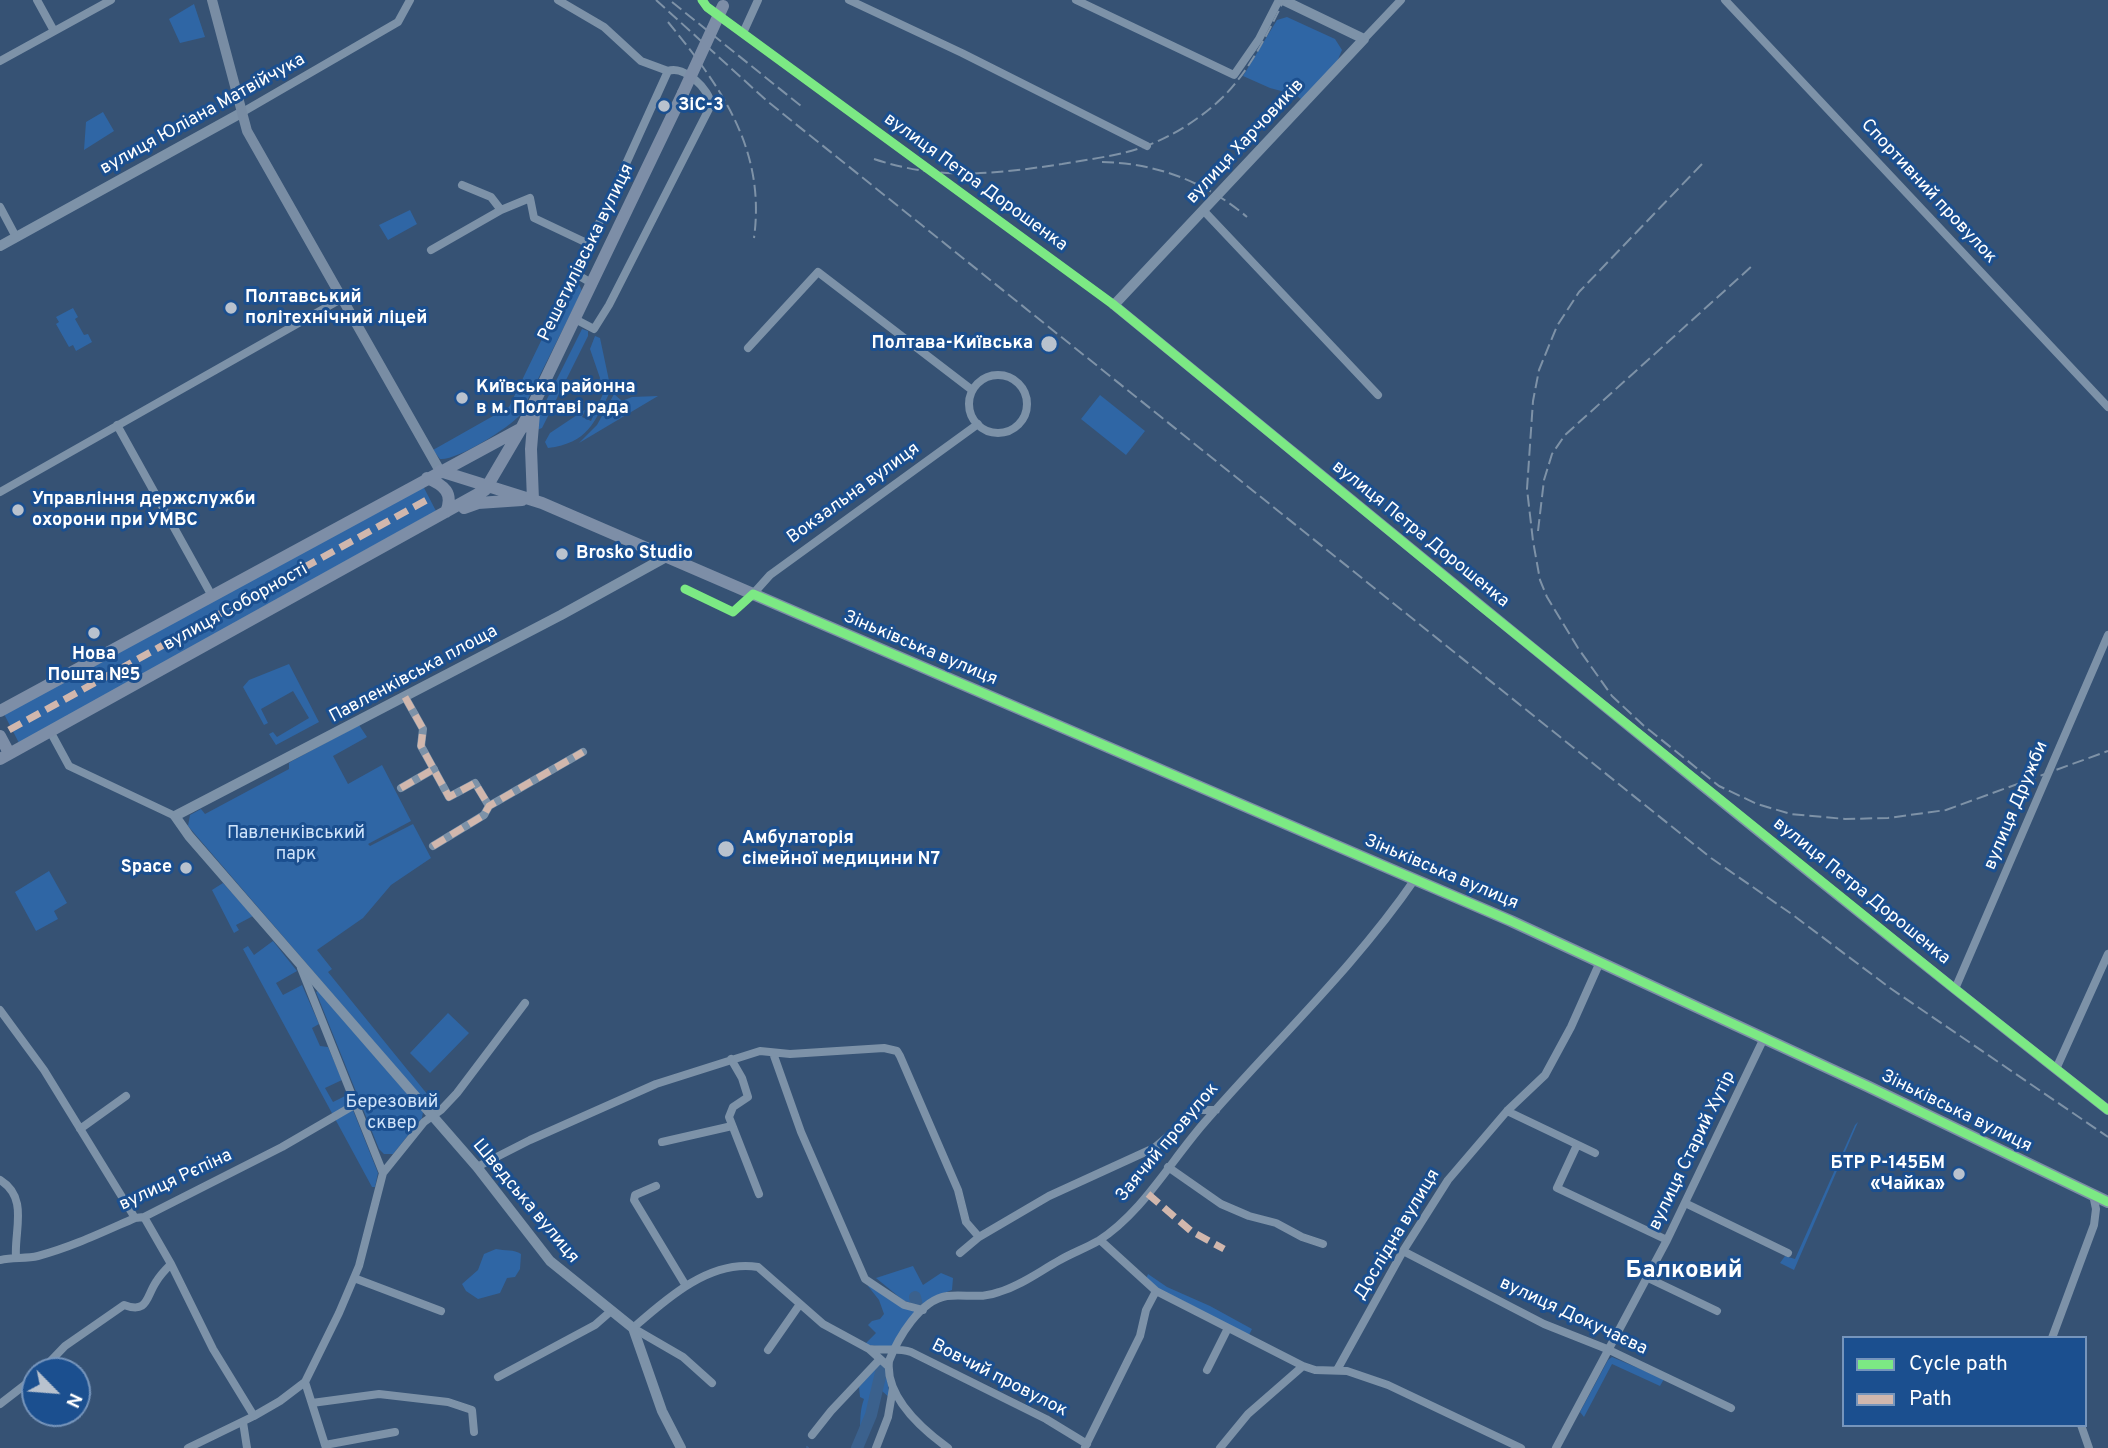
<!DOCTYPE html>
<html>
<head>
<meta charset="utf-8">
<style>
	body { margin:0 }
	#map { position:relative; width:2108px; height:1448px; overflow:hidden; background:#365274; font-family:Overpass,sans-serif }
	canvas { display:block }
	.legend { position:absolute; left:1842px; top:1336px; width:245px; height:91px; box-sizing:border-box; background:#1b4f8f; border:2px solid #7695bc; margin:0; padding:9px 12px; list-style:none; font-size:21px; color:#fff }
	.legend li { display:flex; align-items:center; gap:14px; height:35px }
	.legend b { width:35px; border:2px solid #7695bc }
	.north { position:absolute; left:21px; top:1357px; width:70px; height:70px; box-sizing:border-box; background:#1b4f8f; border:2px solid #7695bc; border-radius:50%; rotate:115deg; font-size:19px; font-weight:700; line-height:28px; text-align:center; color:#fff }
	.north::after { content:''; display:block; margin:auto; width:24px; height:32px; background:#b9c2ce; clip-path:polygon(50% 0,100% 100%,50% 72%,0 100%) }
</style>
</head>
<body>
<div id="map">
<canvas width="2108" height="1448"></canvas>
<ul class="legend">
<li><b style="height:9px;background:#7ce984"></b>Cycle path</li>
<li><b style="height:9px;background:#d1b7ad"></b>Path</li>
</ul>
<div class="north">N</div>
</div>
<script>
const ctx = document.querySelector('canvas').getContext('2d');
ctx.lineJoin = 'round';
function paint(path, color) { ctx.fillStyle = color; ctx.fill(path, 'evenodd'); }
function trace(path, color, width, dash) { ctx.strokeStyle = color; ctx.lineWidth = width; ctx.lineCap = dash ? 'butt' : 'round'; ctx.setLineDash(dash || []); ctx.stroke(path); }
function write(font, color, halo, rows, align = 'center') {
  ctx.font = font + ' Overpass,sans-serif'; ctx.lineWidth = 6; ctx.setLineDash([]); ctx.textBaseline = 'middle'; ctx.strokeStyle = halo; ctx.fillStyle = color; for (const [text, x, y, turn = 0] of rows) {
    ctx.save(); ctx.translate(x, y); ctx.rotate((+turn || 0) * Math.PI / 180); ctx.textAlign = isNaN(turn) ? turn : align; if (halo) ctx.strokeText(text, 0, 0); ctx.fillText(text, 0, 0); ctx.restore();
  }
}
const green = new Path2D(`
	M194,4l11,33 -25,6 -11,-24z
	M1287,17l48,22 7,11 -6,14 -34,36 -6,-5 -26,-7 -27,-12 34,-56z
	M103,112l11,19 -30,19 2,-28z
	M410,210l7,14 -29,16 -9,-15z
	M572,277l7,7 3,7 -62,124c-11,13 -64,46 -80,44l-7,-9 76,-43z
	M73,308l5,9 -3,2 9,16 4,-1 4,8 -16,9 -3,-6 -4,2 -13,-23 3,-2 -3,-5z
	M582,329l6,2v5l-46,92 -5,2 -3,-5z
	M595,336l5,2 11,52c-17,33 -23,53 -63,58l-3,-6 5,-9 36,-24 -4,8 9,4 15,-34 -8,-4 2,-5 -10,-29z
	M614,394l8,7 10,-4 26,-1 -79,47 18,-18z
	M1100,395l45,36 -19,24 -45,-36z
	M422,484l14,27 -417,232 -15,-29z
	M289,664l30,58 -43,23 -7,-11 4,-2 4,5 32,-19 -16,-27 -32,18 7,14 -4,2 -21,-38 6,-7z
	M359,725l8,12 -34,19 15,28 34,-19 29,56 -43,23 2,2 43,-22 18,34 -40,27 -28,33 -46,32 15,19 -4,3 108,133 -5,3 -243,-282 2,-11 11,-6 4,5 84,-45v-6l3,-2z
	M49,871l18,32 -13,8 4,8 -22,12 -21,-39z
	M223,883l30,33 -17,9 3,5 -5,3 -22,-43z
	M273,941l24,30 -21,12 7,12 19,-10 17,39 -7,4 8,18 8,1 14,33 -17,8 8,14 14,-7 31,78 -3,14h-3l-129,-238 5,-3 6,9z
	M318,991l105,121 -1,6 -29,36h-9l-5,-5 -63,-157z
	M448,1013l21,20 -39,40 -20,-20z
	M1858,1122l-64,148 -14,-7 5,-7 10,3 60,-134z
	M496,1249c9,2 18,0 25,5l-1,15 -5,8 -8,1 -7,15 -22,6 -12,-8 -4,-7 16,-14 6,-16z
	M913,1266l10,19 18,-12 12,5 -1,12 -16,6 -14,9 -18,-4 -28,-23z
	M1148,1274l19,13 43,19 42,23 -3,6 -90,-46 -13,-10z
	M870,1284l48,26 -25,37 -29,-2 12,-12 -8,-8 4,-4 8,-2 4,-5 -5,-14 -11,-14z
	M1612,1357l52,22 -4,7 -48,-22 -28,53 -4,-5 28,-52z
	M879,1365l7,7 4,26 -8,-7 -20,57h-8c10,-18 3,-30 10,-49l-4,-2 -1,-10z`);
const stream = new Path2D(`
	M807,1447l1,1`);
const river = new Path2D(`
	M915,1297l2,9
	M857,1448l14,-33 11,-47`);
const minor = new Path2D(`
	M37,0l17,31
	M558,0l46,27 37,34 27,10
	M702,0l5,7 407,298
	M849,0l113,53 185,93
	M1076,0l158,75 25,-36 20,-39
	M1725,0l383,407
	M743,33l15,-33
	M1364,39l37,-39
	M0,61l111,-61
	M241,113l157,-91 12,-22
	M0,207l16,30
	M501,210l29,-12 4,20 55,26
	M1203,210l175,185
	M431,250l70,-40 -10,-13 -29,-12
	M575,319l19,10 15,-24 102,-200c-1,-16 -27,-40 -43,-34l-92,203 17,10
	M748,348l70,-76 154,118
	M969 404a29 29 0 1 1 58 0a29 29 0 1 1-58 0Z
	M117,425l95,171
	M0,492l341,-193
	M753,594l17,-19 208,-151
	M405,697l18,32 -2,17 28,51 26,-14 14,23
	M50,731l19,35 106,50
	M401,788l33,-19
	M433,846l51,-31 5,-9 94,-54
	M301,968l82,205
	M1955,989l153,-354
	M0,1010l44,60 91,148
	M773,1053l28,79 64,147 39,26 19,5
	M731,1059l11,19 6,19 -15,10 -4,10 30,77
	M2056,1069l52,-115
	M1507,1111l88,42
	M80,1129l46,-33
	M662,1142l70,-16
	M1577,1145l-20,43 110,52
	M477,1167l53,-27 126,-56 104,-33 30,3 94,-6 13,3 3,5 58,134 8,32 13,15
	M1168,1167l53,37 28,12 27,7 26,14 21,7
	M0,1180c29,18 14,50 16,77
	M656,1186l-21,9 -1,5 52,86
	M1685,1203l103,50
	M144,1217l27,47
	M1100,1240l56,51 147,75
	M1403,1251l141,73 63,25 124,59
	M960,1253l19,-16 70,-41 105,-48 45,-38h17
	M0,1260c13,-3 26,-1 38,-4 34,-9 65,-24 97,-38l9,-1 138,-70 74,-43
	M354,1278l87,33
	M1648,1278l69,33
	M2052,1338l42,-113 2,-16 -3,-14
	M869,1349c15,2 28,-2 42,3l135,67 41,25
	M768,1350l32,-46
	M1207,1370l21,-42
	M1337,1370l66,-119 45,-71 59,-69 38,-36 26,-48 29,-65
	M41,1371l24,-25 59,-41c24,9 22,-8 32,-23 4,-7 10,-13 15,-18l42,85 41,67
	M498,1377l97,-52 16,-14
	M305,1382l21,66
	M712,1383l-29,-26 -50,-29c33,-29 77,-69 125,-61l65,57 46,25 19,17
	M312,1403l67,-9 69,8 24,8 2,22
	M0,1404l35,-27
	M243,1422l4,26
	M2081,1425l8,23
	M812,1435l19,-24 49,-52
	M325,1445l70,-13
	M1085,1447l55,-111 6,-26 10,-19
	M188,1448l66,-32 26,-15 25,-19 34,-69 20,-47 24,-93 41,-51 17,-12 16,-17 68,-90
	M876,1448l12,-31 5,-29
	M948,1448c-26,-19 -63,-51 -59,-87 9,-23 31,-61 58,-65 18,-2 35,3 52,-4 23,-7 41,-21 61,-32 12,-7 26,-12 38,-19 44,-28 72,-79 106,-118 70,-81 150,-155 211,-244
	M1220,1448l28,-34 55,-48 12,4 32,1 41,14 133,63
	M1556,1448l111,-208 97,-202`);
const tertiary = new Path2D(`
	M1283,0l81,39 -250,266c330,270 658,542 994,805
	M0,246l241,-133
	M666,557l-105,58 -386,201 14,20 288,331 73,94 83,67 29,83 19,37`);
const secondary = new Path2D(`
	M212,0l35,131 193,340`);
const primary = new Path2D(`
	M440,471l102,32 969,418 356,165 241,116
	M427,478c17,7 27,15 19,34
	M533,500l-2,-51 3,-36
	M464,508l14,-5 44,-3
	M0,711l522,-283
	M0,736l9,17
	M0,759l485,-269 37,-63 16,-32 145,-302`);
const rail = new Path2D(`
	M656,0l111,101 944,757 82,57 97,73 218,149
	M672,2l129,104
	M668,22c53,65 98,127 86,216
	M874,159c66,22 121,15 188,5 28,-5 57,-8 84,-18 28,-10 58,-30 79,-51 26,-27 43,-62 59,-95
	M1102,162c54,1 104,20 145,55
	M1702,164l-123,128 -22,34 -18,44 -6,31 -6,88 6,52 7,39 7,17 31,51 34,48 31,29 76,61 38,18 34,10 54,5 43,-1 58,-8 162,-59
	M1538,531l6,-51 8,-26 13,-19 187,-169`);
const primaryBridge = new Path2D(`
	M683,93l40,-87`);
const quiet = new Path2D(`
	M405,697l18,32 -2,17 28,51 26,-14 14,23
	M9,730l423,-233
	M401,788l33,-19
	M433,846l51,-31 5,-9 94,-54
	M1148,1194l43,37 33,18`);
const cycleway = new Path2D(`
	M702,0l5,7 407,298 368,302 473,382 153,121
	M685,589l48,23 20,-18 758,327 356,165 241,116`);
const markers = [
	[664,106,7,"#b9c2ce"],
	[231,308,7,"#b9c2ce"],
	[1049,344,9,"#b9c2ce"],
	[462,398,7,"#b9c2ce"],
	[18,510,7,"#b9c2ce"],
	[562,554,7,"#b9c2ce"],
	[94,633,7,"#b9c2ce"],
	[726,849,9,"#b9c2ce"],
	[186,868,7,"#b9c2ce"],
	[1959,1174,7,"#b9c2ce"]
];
const poiNames = [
	["ЗіС-3",678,106],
	["Полтавський",245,298],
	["політехнічний ліцей",245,319],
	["Полтава-Київська",1033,344,"right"],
	["Київська районна",476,388],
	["в м. Полтаві рада",476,409],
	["Управління держслужби",32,500],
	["охорони при УМВС",32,521],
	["Brosko Studio",576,554],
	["Нова",94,655,"center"],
	["Пошта №5",94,676,"center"],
	["Амбулаторія",742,839],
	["сімейної медицини N7",742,860],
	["Space",172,868,"right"],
	["БТР Р-145БМ",1945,1164,"right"],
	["«Чайка»",1945,1185,"right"]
];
const streetNames = [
	["вулиця Юліана Матвійчука",203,115,-29],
	["вулиця Харчовиків",1246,142,-47],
	["вулиця Петра Дорошенка",975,183,36],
	["Спортивний провулок",1928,192,47],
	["Решетилівська вулиця",587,253,-64],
	["Вокзальна вулиця",854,494,-36],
	["вулиця Петра Дорошенка",1420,535,39],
	["вулиця Соборності",236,608,-29],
	["Зіньківська вулиця",920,649,23],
	["Павленківська площа",414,675,-28],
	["вулиця Дружби",2017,806,-67],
	["Зіньківська вулиця",1441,873,23],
	["вулиця Петра Дорошенка",1861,892,39],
	["Зіньківська вулиця",1956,1112,26],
	["Заячий провулок",1168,1143,-50],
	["вулиця Старий Хутір",1693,1151,-64],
	["вулиця Рєпіна",176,1181,-25],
	["Шведська вулиця",525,1202,50],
	["Дослідна вулиця",1398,1235,-59],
	["вулиця Докучаєва",1573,1317,25],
	["Вовчий провулок",999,1379,27]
];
const parkNames = [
	["Павленківський",296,834],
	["парк",296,855],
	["Березовий",392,1103],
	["сквер",392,1124]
];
const districtNames = [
	["Балковий",1684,1272]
];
paint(green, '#2f66a5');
trace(stream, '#3b618d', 2);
trace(river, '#3b618d', 12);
trace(minor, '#7d92a8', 8);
trace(tertiary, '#7d92a8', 10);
trace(secondary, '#798da4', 10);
trace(primary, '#7d8ea7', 12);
trace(rail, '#7e92a7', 2, [12, 5]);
trace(primaryBridge, '#7d8ea7', 12);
trace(quiet, '#d1b7ad', 7, [14, 7]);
trace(cycleway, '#7ce984', 9);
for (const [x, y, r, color] of markers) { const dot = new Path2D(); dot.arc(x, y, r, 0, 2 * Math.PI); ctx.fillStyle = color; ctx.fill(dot); trace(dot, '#1b4f8f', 2.5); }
write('bold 18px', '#fff', '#1b4f8f', poiNames, 'left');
write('18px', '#fff', '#1b4f8f', streetNames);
write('18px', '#cfe3fa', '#1b4f8f', parkNames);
write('bold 24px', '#fff', '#1b4f8f', districtNames);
</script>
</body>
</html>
